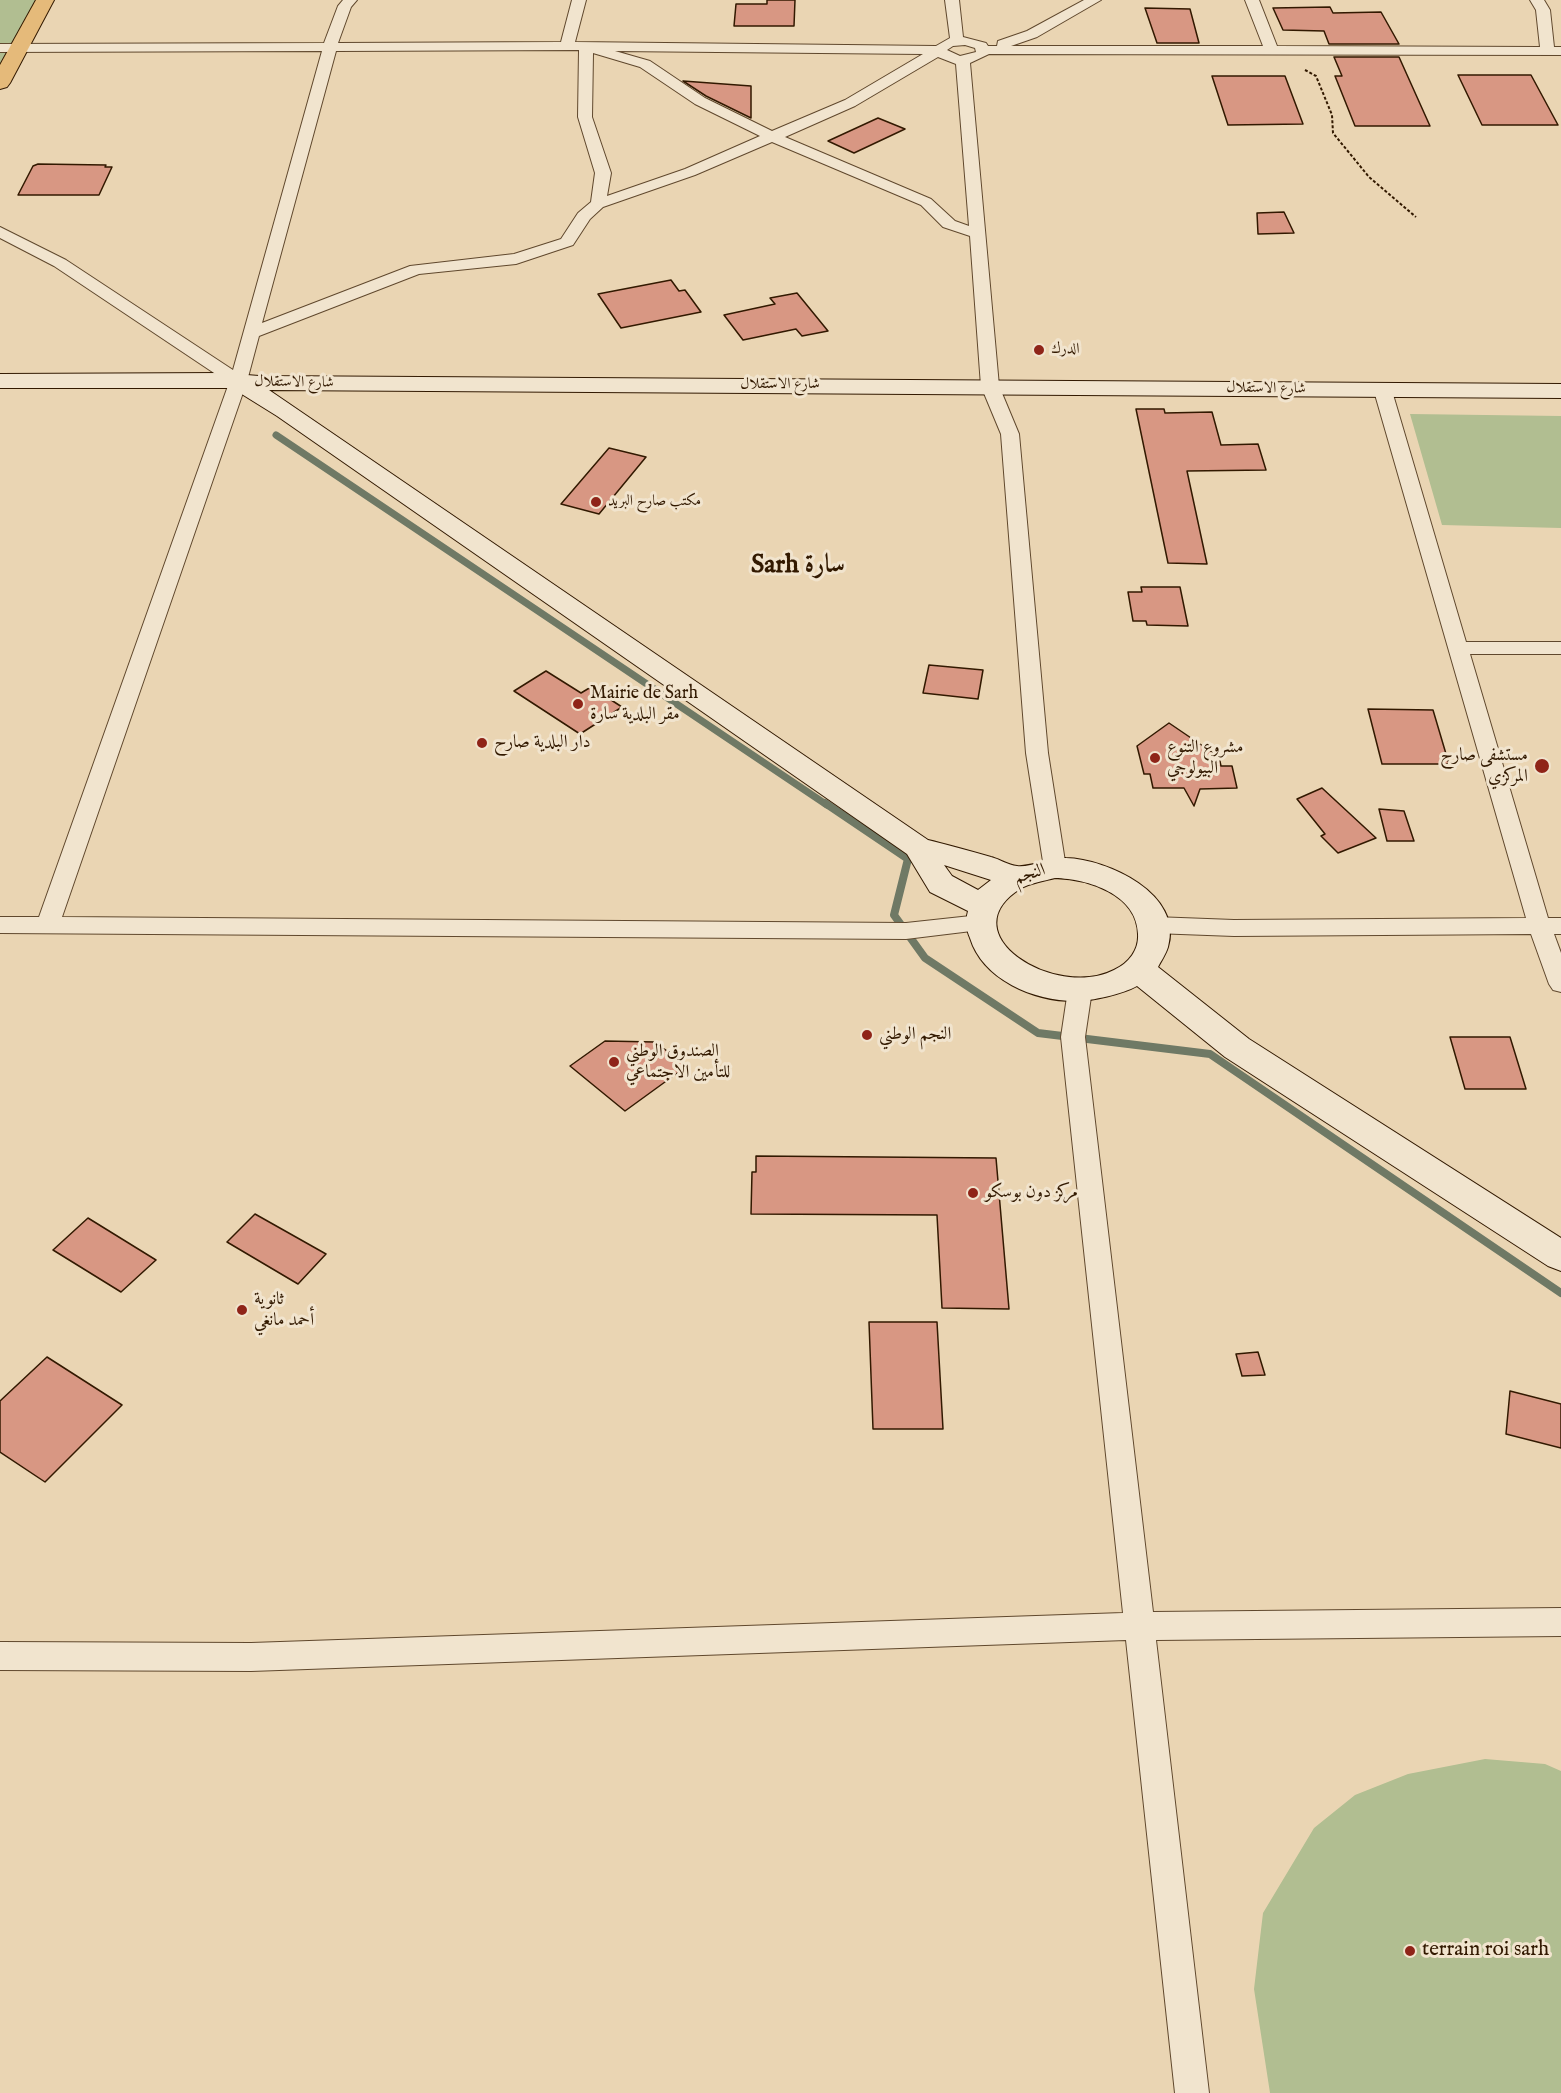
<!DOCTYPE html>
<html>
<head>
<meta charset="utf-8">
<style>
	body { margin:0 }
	canvas { display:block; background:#ead5b3 }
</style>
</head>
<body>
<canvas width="1561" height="2093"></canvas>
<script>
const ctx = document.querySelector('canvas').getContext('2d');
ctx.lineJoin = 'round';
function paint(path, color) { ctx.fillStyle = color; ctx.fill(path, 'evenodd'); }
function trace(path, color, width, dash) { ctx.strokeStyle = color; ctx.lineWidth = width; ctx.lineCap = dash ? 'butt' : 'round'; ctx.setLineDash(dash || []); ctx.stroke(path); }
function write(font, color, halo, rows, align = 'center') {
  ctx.font = font + ' "IM FELL English",Amiri,serif'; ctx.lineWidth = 6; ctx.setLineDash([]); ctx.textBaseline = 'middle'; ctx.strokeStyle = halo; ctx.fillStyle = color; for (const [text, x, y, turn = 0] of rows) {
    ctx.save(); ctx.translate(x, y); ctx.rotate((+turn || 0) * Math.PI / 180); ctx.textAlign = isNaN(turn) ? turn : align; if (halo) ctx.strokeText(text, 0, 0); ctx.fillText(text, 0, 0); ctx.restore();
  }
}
const green = new Path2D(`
	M0,0h45l-45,83z
	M1410,414l151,2v112l-119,-3z
	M1485,1759l60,5 16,7v322h-291l-16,-104 9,-76 51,-85 41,-33 53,-21z`);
const streamFar1 = new Path2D(`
	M276,435l551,370`);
const stream = new Path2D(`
	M825,803l83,56 -14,56 31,43 113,75 172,21 351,239`);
const building = new Path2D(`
	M767,0h28l-1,26h-60l2,-22h31z
	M1330,7l3,6 48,-1 18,32h-70l-5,-13 -41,-1 -10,-22z
	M1145,8l45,1 9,34h-42z
	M1334,57h65l31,69h-75l-20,-50h7z
	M1458,75h73l27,50h-76z
	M1212,76h73l18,48 -75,1z
	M683,81l68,5v32l-45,-22z
	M878,118l27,11 -51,24 -26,-12z
	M38,164l68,1 -1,2h7l-13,28h-81l15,-29z
	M1284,212l10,21 -36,1 -1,-21z
	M671,280l8,11 6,-1 16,22 -80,16 -23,-34z
	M797,293l31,38 -26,5 -6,-7 -53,11 -19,-25 51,-11 -5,-6z
	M1136,409h28l1,4 47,-1 9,33 37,-1 8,26 -79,1 20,93 -39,-1z
	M609,448l37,9 -47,57 -38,-10z
	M1141,587h39l8,39 -41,-1 -1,-4h-13l-5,-29h14z
	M929,665l54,5 -5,29 -55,-6z
	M546,671l35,22 10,-6 31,20 -42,27 -66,-43z
	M1368,709l65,1 16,54h-67z
	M1169,723l50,34 2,9h11l5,22 -37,1 -6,17 -10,-18h-31l-3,-14h-6l-7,-28z
	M1322,788l54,50 -38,15 -17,-17 4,-2 -28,-35z
	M1379,809l25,2 10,30h-27z
	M1450,1037h60l16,52h-61z
	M605,1041l50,1 32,24 -62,45 -55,-45z
	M756,1156l240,2 13,151 -67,-1 -5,-93 -186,-1 1,-42h4z
	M255,1214l71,40 -28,30 -71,-42z
	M88,1218l68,42 -35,32 -68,-42z
	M869,1322h68l6,107h-70z
	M1258,1352l7,23 -23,1 -6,-22z
	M47,1357l75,48 -77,77 -45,-30v-51z
	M1510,1391l51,13v44l-55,-14z`);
const path = new Path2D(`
	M1305,70l11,6 16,39 1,18 36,44 47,40`);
const street = new Path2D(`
	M343,0h14l-6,7 -13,36 223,-1 11,-42h14l-11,42 361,4 14,-8 -5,-38h14l4,37 23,6 2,3h9l1,-5 29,-10 57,-31h17l-64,37 -26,9h252l-18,-46h14l18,46 263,1 -4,-37 -6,-10h14l6,10 4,37h7v8l-572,-1 -19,9 29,323 20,48 29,319 18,115 -3,5 -8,3 -8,-3 -3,-5 -18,-115 -25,-319 -20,-48 -11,-150 -27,-9 -22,-22 -149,-63 -77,33 -92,32 -13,12 -17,26 -57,19 -97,10 -160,62 -12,45 -185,536 844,6 74,-8 8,2 3,6 -3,6 -82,10 -906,-6v-16h39l190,-534 -175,-117 -54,-28v-11l66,33 167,110 89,-319 -322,1v-8l324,-1 14,-37zM965,45l10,3 1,4 -16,4 -13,-6 6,-4zM579,50l-1,67 17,56 -4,29 -13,11 -17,26 -47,15 -104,12 -148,57 74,-272zM615,51l308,3 -78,46 -73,31 -67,-33 -55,-37zM593,53l47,14 55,37 65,32 -75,33 -78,27 4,-23 -19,-56zM938,57l18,7 13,162 -14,-5 -24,-22 -146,-62 70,-31z
	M1383,386l6,1 3,4 74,251h95v12h-91l78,264h13v16h-7l7,19v39l-8,-2 -4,-6 -18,-50 -297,2 -80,-3 -8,-2 -3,-6 3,-6 8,-2 80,3 292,-2 -152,-527 3,-4z
	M1080,982l8,2 4,6 -7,47 68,575 408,-4v28l-405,4 53,453h-34l-49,-453 -875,31 -251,-1v-28l251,1 872,-30 -62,-576 7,-47 4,-6z`);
const secondary = new Path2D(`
	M222,373l37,3 1302,8v14l-1292,-8 659,450c21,5 42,11 63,17 8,2 17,8 26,9 13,2 33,-9 49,-8 41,1 118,36 102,89 -2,7 -7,14 -10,20l91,72 312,199v33l-13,-5 -323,-209 -88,-71c-14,8 -45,15 -62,15 -41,0 -92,-21 -105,-63 -4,-10 -5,-16 -2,-27l-38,-19 -23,-38 -630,-438 -45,-28h-232v-14zM944,865l47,15 -13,10 -26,-14zM1055,878c33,1 82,16 83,56 1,16 -9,29 -24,36 -59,30 -165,-36 -94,-81 9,-6 24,-8 35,-11z`);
const primary = new Path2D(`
	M36,0h18l-44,83 -3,4 -7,2v-24z`);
const markers = [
	[1039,350,6,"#8f2418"],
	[596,502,6,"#8f2418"],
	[578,704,6,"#8f2418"],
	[482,743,6,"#8f2418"],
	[1155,758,6,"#8f2418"],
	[1542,766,8,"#8f2418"],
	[867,1035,6,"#8f2418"],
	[614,1062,6,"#8f2418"],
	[973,1193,6,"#8f2418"],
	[242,1310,6,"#8f2418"],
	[1410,1951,6,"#8f2418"]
];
const farPoinames = [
	["الدرك",1051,350],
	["مكتب صارح البريد",608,502]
];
const farStreetnames = [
	["شارع الاستقلال",294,383,1],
	["شارع الاستقلال",780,385],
	["شارع الاستقلال",1266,389,1]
];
const poiNames = [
	["Mairie de Sarh",590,694],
	["مقر البلدية سارة",590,715],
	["دار البلدية صارح",494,743],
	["مشروع التنوع",1167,748],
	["البيولوجي",1167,769],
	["مستشفى صارح",1528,756,"right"],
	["المركزي",1528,777,"right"],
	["النجم الوطني",879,1035],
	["الصندوق الوطني",626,1052],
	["للتأمين الاجتماعي",626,1073],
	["مركز دون بوسكو",985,1193],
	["ثانوية",254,1300],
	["أحمد مانغي",254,1321]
];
const streetNames = [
	["النجم",1030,875,-17]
];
const nearPoinames = [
	["terrain roi sarh",1422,1951]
];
const farTownnames = [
	["Sarh سارة",798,567]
];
paint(green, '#b1be91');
trace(streamFar1, '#6f7965', 7);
trace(stream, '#6f7965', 8);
paint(building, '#d89783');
trace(building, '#321900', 1.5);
trace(street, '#60482d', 2);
trace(secondary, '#321900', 2);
trace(primary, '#321900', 2);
trace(path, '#321900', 2, [3, 2]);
paint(street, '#f1e4ce');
paint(secondary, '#f1e4ce');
paint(primary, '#e5ba7a');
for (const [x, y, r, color] of markers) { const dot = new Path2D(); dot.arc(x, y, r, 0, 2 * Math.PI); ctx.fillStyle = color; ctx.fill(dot); trace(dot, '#f1e4ce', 2); }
write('15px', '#321900', '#f1e4ce', farPoinames, 'left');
write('15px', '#321900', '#f1e4ce', farStreetnames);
write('18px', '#321900', '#f1e4ce', poiNames, 'left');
write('18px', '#321900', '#f1e4ce', streetNames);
write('21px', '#321900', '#f1e4ce', nearPoinames, 'left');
write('bold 26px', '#321900', '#f1e4ce', farTownnames);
</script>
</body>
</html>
